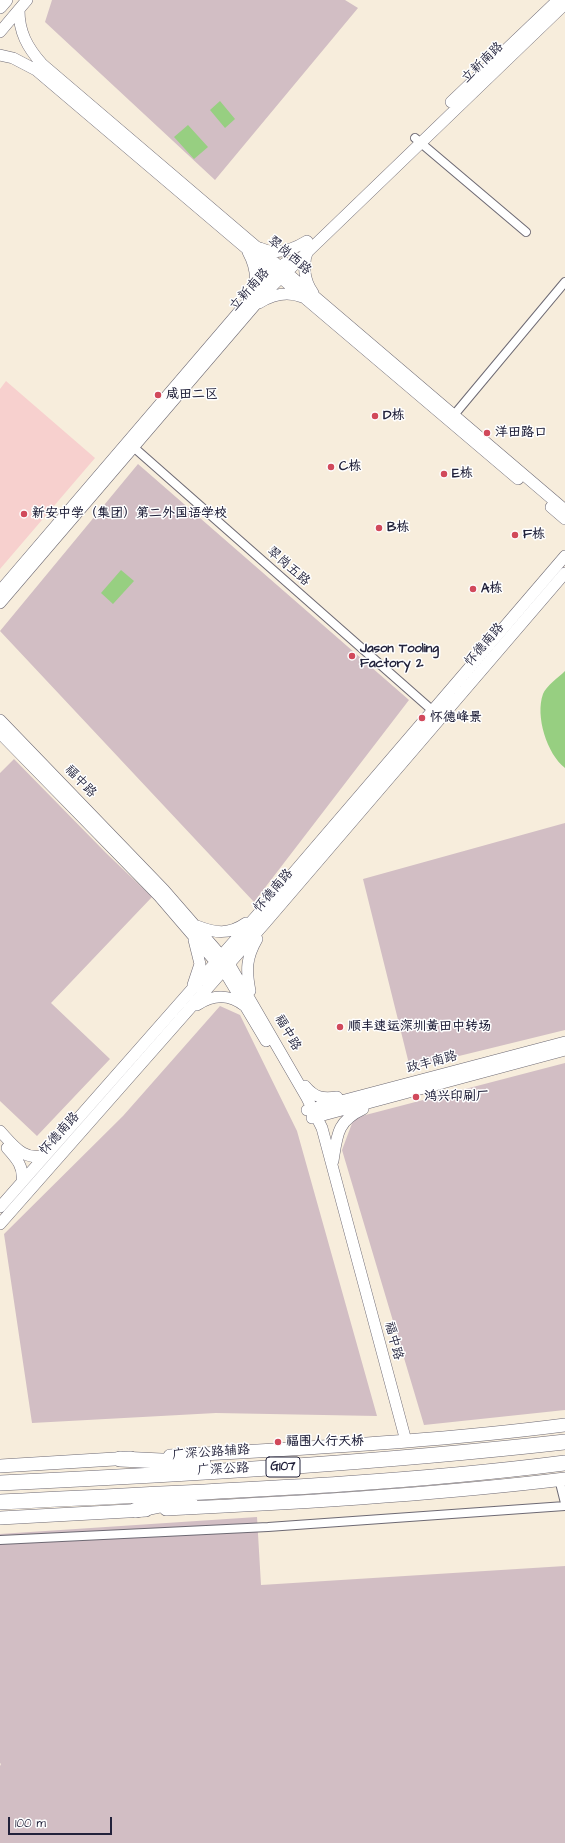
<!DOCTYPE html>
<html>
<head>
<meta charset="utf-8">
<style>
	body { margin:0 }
	#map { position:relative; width:565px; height:1843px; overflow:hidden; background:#f7eddc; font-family:"Architects Daughter",sans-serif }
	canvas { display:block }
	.scale { position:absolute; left:8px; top:1817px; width:104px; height:18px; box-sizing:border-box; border:2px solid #22223b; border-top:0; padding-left:5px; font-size:12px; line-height:14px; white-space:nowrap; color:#22223b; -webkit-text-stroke:3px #fff; paint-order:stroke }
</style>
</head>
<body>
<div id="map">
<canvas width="565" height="1843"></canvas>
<div class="scale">100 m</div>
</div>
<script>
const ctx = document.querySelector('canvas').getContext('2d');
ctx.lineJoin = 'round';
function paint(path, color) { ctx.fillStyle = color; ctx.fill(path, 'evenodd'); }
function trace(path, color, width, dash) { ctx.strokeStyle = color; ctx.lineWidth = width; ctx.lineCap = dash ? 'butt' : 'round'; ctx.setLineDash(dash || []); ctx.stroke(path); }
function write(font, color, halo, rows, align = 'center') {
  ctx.font = font + ' "Architects Daughter","LXGW WenKai TC",sans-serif'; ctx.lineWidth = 3; ctx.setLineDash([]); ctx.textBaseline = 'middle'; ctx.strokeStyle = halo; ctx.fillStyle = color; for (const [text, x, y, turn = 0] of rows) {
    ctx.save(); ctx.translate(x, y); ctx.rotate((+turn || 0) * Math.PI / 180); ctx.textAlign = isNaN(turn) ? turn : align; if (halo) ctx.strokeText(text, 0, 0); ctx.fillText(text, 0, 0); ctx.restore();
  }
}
const built = new Path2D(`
	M6,381l89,77 -95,111v-180z`);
const industrial = new Path2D(`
	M52,0h293l13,8 -143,172 -170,-158z
	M138,464l271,236 -155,202 -254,-271z
	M14,759l92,94 46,44 -101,106 59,56 -73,77 -37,-35v-328z
	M565,823v207l-155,38 -47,-189z
	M220,1006l20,9 57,116 80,285 -161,-3 -184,10 -28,-189 119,-118z
	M565,1063v347l-141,15 -82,-275 12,-32z
	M257,1517l4,68 304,-19v277h-565v-77l1,-2 -1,-1v-229z`);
const green = new Path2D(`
	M220,101l15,18 -10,9 -15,-18z
	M188,125l20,22 -14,12 -20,-22z
	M121,570l13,11 -21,23 -12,-11z
	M565,671v97c-18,-14 -30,-52 -22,-74 3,-8 16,-17 22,-23z`);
const street = new Path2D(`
	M415,138l111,94
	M454,415l111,-133
	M130,444l303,267
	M559,1479l6,24
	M0,1540l268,-13 297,-21`);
const secondary = new Path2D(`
	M19,10c0,22 8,37 23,54l523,446
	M0,32l27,-32
	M0,55l13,3 23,12 482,409
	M451,102l107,-102
	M260,248c16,8 34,1 47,-7
	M308,250c-6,14 -4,30 5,43
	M248,252c7,13 10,29 4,43
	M259,303c13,-8 28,-12 43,-6
	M551,507l14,12
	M0,591l261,-305 24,-23
	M0,603l267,-312 298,-287
	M0,720l164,170 67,77 76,131 15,30 84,313
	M0,733l159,163 67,78 40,67
	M197,926c18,7 32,9 49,-3
	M193,985l7,-21 -6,-24
	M250,991c-4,-21 -4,-33 7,-52
	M197,1005c17,-11 32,-11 48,1
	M305,1086c10,12 18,13 32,11
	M307,1110l258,-68
	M312,1118l253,-68
	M0,1131c13,14 24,31 46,24
	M7,1148c10,11 17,19 15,34
	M333,1161c4,-26 4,-40 30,-52
	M0,1207l259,-294 306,-357
	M0,1224l265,-301 300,-350`);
const primary = new Path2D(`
	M0,7l6,-7
	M170,1456c132,-8 264,-14 395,-31
	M0,1466l131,-8
	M166,1509c133,-6 266,-14 399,-30
	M0,1518l146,-8`);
const highway = new Path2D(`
	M120,1459l83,4
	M0,1483c189,-9 377,-20 565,-41
	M0,1502c188,-10 378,-15 565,-39
	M136,1510l54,-11`);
const markers = [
	[158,395,4,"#d1495b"],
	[375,416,4,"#d1495b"],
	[487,433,4,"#d1495b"],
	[331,467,4,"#d1495b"],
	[444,474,4,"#d1495b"],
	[24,514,4,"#d1495b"],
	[379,528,4,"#d1495b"],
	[515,535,4,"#d1495b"],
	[473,589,4,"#d1495b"],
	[352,656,4,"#d1495b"],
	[422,718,4,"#d1495b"],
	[340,1027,4,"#d1495b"],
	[416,1097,4,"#d1495b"],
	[278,1442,4,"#d1495b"]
];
const shields = [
	[283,1467,34]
];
const shieldNames = [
	["G107",283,1467]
];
const streetNames = [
	["立新南路",483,63,-44],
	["翠岗西路",289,256,40],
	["立新南路",250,290,-48],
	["翠岗五路",288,567,41],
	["怀德南路",485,645,-49],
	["福中路",80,782,46],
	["怀德南路",274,891,-49],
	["福中路",287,1033,60],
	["政丰南路",432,1063,-15],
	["怀德南路",60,1134,-48],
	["福中路",393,1341,75],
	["广深公路辅路",211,1453,-4],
	["广深公路",223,1470,-3]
];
const poiNames = [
	["咸田二区",166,395],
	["D栋",383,416],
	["洋田路口",495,433],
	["C栋",339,467],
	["E栋",452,474],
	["新安中学（集团）第二外国语学校",32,514],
	["B栋",387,528],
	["F栋",523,535],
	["A栋",481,589],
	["Jason Tooling",360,649],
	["Factory 2",360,664],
	["怀德峰景",430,718],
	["顺丰速运深圳黄田中转场",348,1027],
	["鸿兴印刷厂",424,1097],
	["福围人行天桥",286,1442]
];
paint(built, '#f7d0ce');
paint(industrial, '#d2bec4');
paint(green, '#97cf81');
trace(street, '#6d6973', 10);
trace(secondary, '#6d6973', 12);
trace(primary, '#6d6973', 14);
trace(highway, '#6d6973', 16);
trace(street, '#fff', 8);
trace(secondary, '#fff', 11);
trace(primary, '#fff', 13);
trace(highway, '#fff', 15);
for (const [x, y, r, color] of markers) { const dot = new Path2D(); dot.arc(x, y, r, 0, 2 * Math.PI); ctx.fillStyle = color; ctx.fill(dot); trace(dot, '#fff', 1.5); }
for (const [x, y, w] of shields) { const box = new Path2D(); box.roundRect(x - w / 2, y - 10, w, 20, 3); ctx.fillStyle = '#fff'; ctx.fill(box); trace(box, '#22223b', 1); }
write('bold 12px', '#22223b', null, shieldNames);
write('13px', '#22223b', '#fff', streetNames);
write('bold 13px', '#22223b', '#fff', poiNames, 'left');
</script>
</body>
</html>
